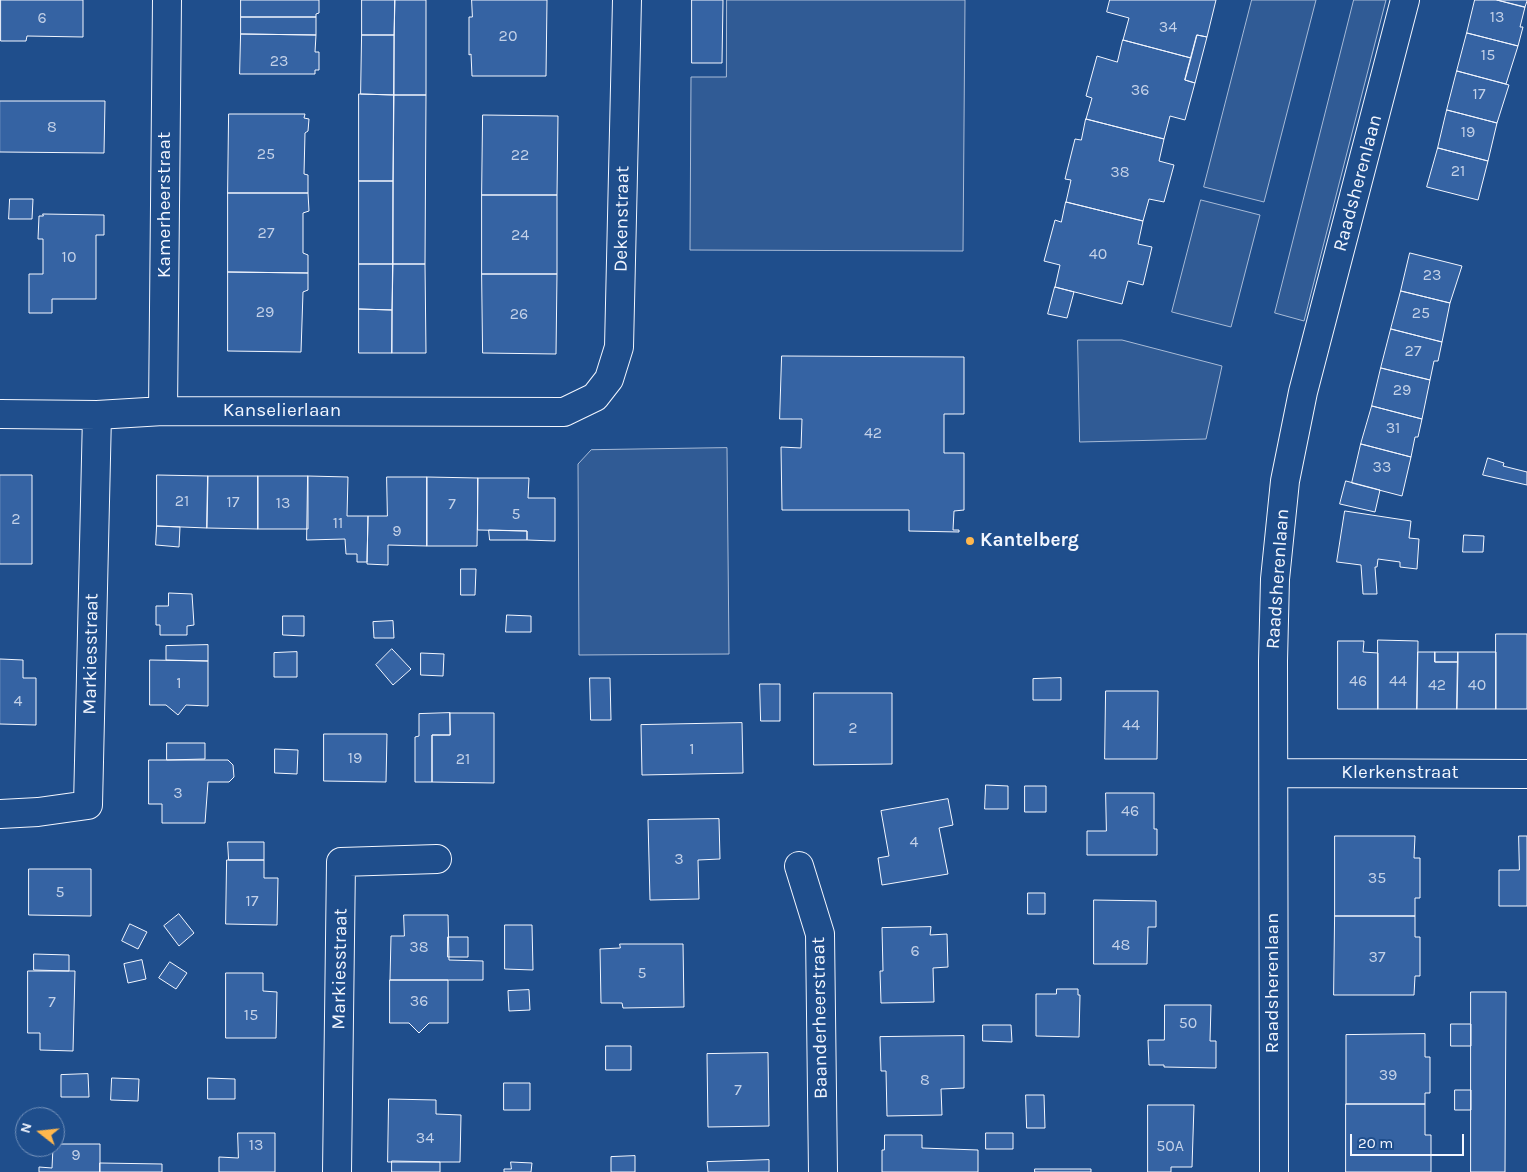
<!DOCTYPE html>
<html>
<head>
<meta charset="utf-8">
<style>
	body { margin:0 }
	#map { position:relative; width:1527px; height:1172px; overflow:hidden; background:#1f4e8c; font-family:Karla,sans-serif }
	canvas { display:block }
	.north { position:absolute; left:15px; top:1107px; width:50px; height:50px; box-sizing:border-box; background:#1f4e8c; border:1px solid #7391ba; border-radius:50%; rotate:286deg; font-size:14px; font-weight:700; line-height:20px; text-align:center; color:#f2f6ff }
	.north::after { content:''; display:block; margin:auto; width:18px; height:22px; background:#ffb74d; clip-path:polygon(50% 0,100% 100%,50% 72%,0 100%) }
	.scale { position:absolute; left:1350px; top:1134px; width:114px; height:22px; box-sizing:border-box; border:2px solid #f2f6ff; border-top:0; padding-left:6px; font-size:15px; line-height:18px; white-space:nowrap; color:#f2f6ff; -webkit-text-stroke:4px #1f4e8c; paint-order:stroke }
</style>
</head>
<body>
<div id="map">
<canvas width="1527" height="1172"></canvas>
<div class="north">N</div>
<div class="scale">20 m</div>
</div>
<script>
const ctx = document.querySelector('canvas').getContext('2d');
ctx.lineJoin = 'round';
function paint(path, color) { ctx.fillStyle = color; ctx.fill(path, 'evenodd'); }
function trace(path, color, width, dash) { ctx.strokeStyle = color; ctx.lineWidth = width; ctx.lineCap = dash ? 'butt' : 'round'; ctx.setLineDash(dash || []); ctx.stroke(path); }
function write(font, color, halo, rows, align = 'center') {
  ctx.font = font + ' Karla,sans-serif'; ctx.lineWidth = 4; ctx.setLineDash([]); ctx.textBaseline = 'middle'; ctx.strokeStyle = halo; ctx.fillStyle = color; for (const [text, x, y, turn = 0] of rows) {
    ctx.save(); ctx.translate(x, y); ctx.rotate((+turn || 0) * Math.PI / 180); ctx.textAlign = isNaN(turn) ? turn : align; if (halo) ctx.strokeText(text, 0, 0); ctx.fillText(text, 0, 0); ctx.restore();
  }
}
const built = new Path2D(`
	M727,0h238l-2,251 -273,-1 1,-173h35z
	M1252,0h64l-52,202 -60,-15z
	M1354,0h32l-82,321 -29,-8z
	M1201,200l59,15 -29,112 -59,-15z
	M1078,340h44l100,26 -16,73 -126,3z
	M727,448l2,206 -150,1 -1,-191 13,-14z`);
const building = new Path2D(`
	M1,0h82v37l-56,-1 -1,5h-25z
	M241,0h78v13l-3,1v3h-75z
	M362,0h33l-1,35h-32z
	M395,0h31v95h-32z
	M472,0h75l-1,76h-74l-1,-22 -2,1v-38h3z
	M692,0h31l-1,63h-30z
	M1110,0h106l-9,37 -10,-2 -6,23 -68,-18 6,-22 -22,-6z
	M1475,0h22l28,7 -5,20h3l-5,19 -51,-13z
	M1497,0h30v1l-2,6z
	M241,17h75v18l-75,-1z
	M1467,33l51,13 -12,38 -49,-13z
	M241,34l75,1 -1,17h4v18h-4v4h-75z
	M362,35h32v60l-33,-1z
	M1197,35l10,2 -12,46 -10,-3z
	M1123,40l68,18 -6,22 10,3 -10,37 -15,-4 -6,23 -78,-20 6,-21 -6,-2 11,-40 20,6z
	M1457,71l52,14 -12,38 -50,-13z
	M359,94l35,1 -1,86h-34z
	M394,95h32l-1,169h-32z
	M0,101h105l-1,52 -104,-1z
	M1447,110l50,13 -9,38 -50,-13z
	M229,114h76l-1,4 5,1 -1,12 -3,2 -1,41 4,1v18h-80z
	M483,115l75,1 -1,79h-75z
	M1086,119l78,20 -5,22 15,4 -10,37 -15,-3 -6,22 -77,-19 5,-22 -6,-1 10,-40 6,1z
	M1438,148l50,13 -10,39 -51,-13z
	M359,181h34v83h-34z
	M228,193h80l1,18 -6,2v40l5,2v18l-80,-1z
	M482,195h75v79h-75z
	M10,199h23l-1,20h-23z
	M1066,202l77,19 -5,23 14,3 -9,38 -15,-4 -6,23 -67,-17 5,-22 -16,-4 11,-41 6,2z
	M43,214l61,1v20h-8v64h-44v14h-23v-39h14v-35h-5l1,-23h4z
	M1410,253l52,13 -12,37 -49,-12z
	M359,264h34l-1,46 -33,-1z
	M393,264h32l1,89h-34z
	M228,272l80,1v17l-5,2 -2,60 -73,-1z
	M482,274h75l-1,80 -73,-1z
	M1055,287l19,5 -7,26 -19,-4z
	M1401,291l49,12 -8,39 -51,-13z
	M359,309l33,1v43h-33z
	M1391,329l51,13 -4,19h-4l-4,19 -49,-12z
	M782,356l182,1v57h-20v39h20v57l-10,1 -1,19h6v2l-50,-1v-21h-127l-1,-63 20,1 1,-29h-22z
	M1381,368l49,12 -8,39 -50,-13z
	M1372,406l50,13 -4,18h-3l-4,20 -50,-13z
	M1361,444l50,13 -9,39 -50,-13z
	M1488,458l16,5 -1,3 24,6v13l-44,-10z
	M0,475h32v89h-32z
	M157,475l51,1 -1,52 -50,-2z
	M208,476h50v53l-51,-1z
	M258,476h50v53h-50z
	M308,476l40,1 -1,39h21l-1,46h-10v-8h-11l-1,-15 -38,1z
	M387,477h40v69l-39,-1v20l-21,-1 1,-48h19z
	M427,477l51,1 -1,68h-50z
	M478,478h51l-1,20h27v43l-28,-1v-9l-49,-1z
	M1346,481l34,9 -5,22 -35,-8z
	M1345,511l66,10 -2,17 10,1 -2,30 -17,-2v-5l-22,-3 -1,8h-2l2,27h-14l-2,-29 -24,-3z
	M157,526l23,1 -1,20 -23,-2z
	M489,530l38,1v9h-37z
	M1464,535l20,1 -1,16h-20z
	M461,569h15l-1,26h-14z
	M169,593l23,1 2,31 -7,1v9h-27v-10h-4v-19h12z
	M507,615l24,1v16h-25z
	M283,616h21v20l-21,-1z
	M393,621l1,17h-20l-1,-16z
	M1496,634h31v75h-31z
	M1378,640l40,1 -1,68h-39z
	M1338,641h26l-1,11 15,1v56h-40z
	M208,645v16l-42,-1v-14z
	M392,649l19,20 -18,16 -17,-20z
	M297,652v25h-23v-24z
	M1418,652h17v10h23l-1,47h-40z
	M1435,652h23v10h-23z
	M1458,652h38v57h-39z
	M421,653l23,1 -1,22 -22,-1z
	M0,659l23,1v18h13v47l-36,-1z
	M150,660l58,1v45l-22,-1 -8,10 -12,-10h-16z
	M590,678h20l1,42h-20z
	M1061,678v22h-28v-21z
	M760,684h20v37h-19z
	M1106,691h52l-1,68h-52z
	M814,693h78v71l-78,1z
	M450,713h44v70l-62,-1v-47h18z
	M450,713v22h-18v47h-17v-45l4,-1v-22z
	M742,723l1,50 -101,2 -1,-50z
	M324,734h63l-1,48 -62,-1z
	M167,743h38v16l-38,1z
	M275,749l23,1 -1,24 -22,-1z
	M149,760h79l5,5 1,12 -5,5h-21l-3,41h-43v-19h-13z
	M986,785l22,1v23h-23z
	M1025,786h21v26h-21z
	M1106,793h48v36h3v26h-70v-24h19z
	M948,799l5,26 -14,3 9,46 -66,11 -4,-27 11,-2 -8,-45z
	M719,819l1,40 -22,1 1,39 -49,1 -2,-80z
	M1335,836h80l-1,22h6v40h-5v18h-80z
	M1519,836h8v70h-28v-36h20z
	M228,842h36v18h-35z
	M227,860h37v18h14l-1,47 -51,-1z
	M29,869h62v47l-62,-1z
	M1028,893h17v21h-17z
	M1094,900l62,1v26h-8l-1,37h-53z
	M179,914l15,19 -15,13 -15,-20z
	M404,915h44l1,45 34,1v19h-93l1,-44h13z
	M1335,916h80v21h5v39h-5l-1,19h-80z
	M130,924l17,8 -9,17 -16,-8z
	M505,925h27l1,45 -28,-1z
	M931,927l-1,8 17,-1 1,33 -15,1 1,34 -53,1 -1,-32h3l-1,-43z
	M448,937h20v20h-20z
	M620,944h63l1,63 -61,1 -1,-5h-21l-1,-54 20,-1z
	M34,954l35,1v16l-35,-1z
	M142,960l4,19 -18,4 -4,-19z
	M170,962l17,11 -11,16 -17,-11z
	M28,971h47l-2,80 -33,-1v-17h-12z
	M226,973h37v18l14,1 -1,46h-50z
	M390,980h58v43h-19l-10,10 -10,-10h-19z
	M1057,989h21v6h2l-1,42 -43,-1v-42h20z
	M529,990l1,20 -21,1 -1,-20z
	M1471,992h35l-1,180h-34z
	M1165,1005h46l-1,36h6v27l-52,-1v-2h-15l-1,-25h16z
	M1451,1024h20v22h-20z
	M983,1025h28l1,17 -29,-1z
	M1425,1034v23h5v36h-5v11h-79v-69z
	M964,1036v52l-23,1 1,26 -55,1 -1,-45h-5l-1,-34z
	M606,1046h25v24h-25z
	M768,1053l1,73 -61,1 -1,-73z
	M88,1074l1,23h-28v-22z
	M112,1078l27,1 -1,22 -27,-1z
	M208,1078l27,1v20h-27z
	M504,1083h26v27h-26z
	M1455,1090h16v20h-16z
	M1026,1095h18l1,33h-18z
	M389,1099l47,1v14l25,1 -1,47h-72z
	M1346,1104h79v31h6v37h-85z
	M1148,1105h46l-2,62h-21v5h-23z
	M238,1133h37v39h-56v-15l19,1z
	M986,1133h27v16h-27z
	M885,1135h37v13l56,2v22h-96v-22h2z
	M55,1144h45v28h-61v-5l13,1 1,-21h2z
	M635,1156v16h-24v-15z
	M769,1160v12h-61l-1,-10z
	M392,1161l48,1v10h-48z
	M511,1162l21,1 -1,9h-27v-3h7z
	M100,1163l62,1v8h-62z
	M1035,1169h56v3h-56z`);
const minor = new Path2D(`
	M163,411l4,-411
	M0,414l97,1 66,-4 401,1 31,-15 14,-18 10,-32 8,-347
	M1274,773l253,1
	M0,814l38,-2 50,-7 9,-390
	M799,866l21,68 3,238
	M337,1172l4,-310 96,-3
	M1274,1172l-1,-511 2,-82 10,-98 18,-89 102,-392`);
const markers = [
	[970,541,5,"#ffb74d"]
];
const numberNames = [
	["13",1497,17],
	["6",42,18],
	["34",1168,27],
	["20",508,36],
	["15",1488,55],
	["23",279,61],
	["36",1140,90],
	["17",1479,94],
	["8",52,127],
	["19",1468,132],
	["25",266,154],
	["22",520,155],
	["21",1458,171],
	["38",1120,172],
	["27",266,233],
	["24",520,235],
	["40",1098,254],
	["10",69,257],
	["23",1432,275],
	["29",265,312],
	["25",1421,313],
	["26",519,314],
	["27",1413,351],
	["29",1402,390],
	["31",1393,428],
	["42",873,433],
	["33",1382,467],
	["21",182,501],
	["17",233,502],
	["13",283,503],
	["7",452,504],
	["5",516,514],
	["2",16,519],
	["11",338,523],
	["9",397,531],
	["46",1358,681],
	["44",1398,681],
	["1",179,683],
	["42",1437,685],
	["40",1477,685],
	["4",18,701],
	["44",1131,725],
	["2",853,728],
	["1",692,749],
	["19",355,758],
	["21",463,759],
	["3",178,793],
	["46",1130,811],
	["4",914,842],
	["3",679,859],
	["35",1377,878],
	["5",60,892],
	["17",252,901],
	["48",1121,945],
	["38",419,947],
	["6",915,951],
	["37",1377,957],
	["5",642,973],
	["36",419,1001],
	["7",52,1002],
	["15",251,1015],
	["50",1188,1023],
	["39",1388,1075],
	["8",925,1080],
	["7",738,1090],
	["34",425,1138],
	["13",256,1145],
	["50A",1170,1146],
	["9",76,1155]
];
const streetNames = [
	["Raadsherenlaan",1358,183,-75],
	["Kamerheerstraat",165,205,-90],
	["Dekenstraat",622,219,-89],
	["Kanselierlaan",282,411],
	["Raadsherenlaan",1278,579,-86],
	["Markiesstraat",91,654,-89],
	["Klerkenstraat",1400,773],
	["Markiesstraat",340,969,-89],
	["Raadsherenlaan",1273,983,-90],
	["Baanderheerstraat",820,1018,-91]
];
const poiNames = [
	["Kantelberg",980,541]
];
paint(built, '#305b95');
trace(built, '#a8bbd7', 1);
paint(building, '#3563a3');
trace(building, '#f2f6ff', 1);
trace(minor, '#f2f6ff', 30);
trace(minor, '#1f4e8c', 28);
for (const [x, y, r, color] of markers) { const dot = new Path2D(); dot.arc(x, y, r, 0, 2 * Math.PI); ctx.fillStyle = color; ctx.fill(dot); trace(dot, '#1f4e8c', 2); }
write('16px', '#c3d1e8', null, numberNames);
write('19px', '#f2f6ff', '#1f4e8c', streetNames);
write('bold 19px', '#f2f6ff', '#1f4e8c', poiNames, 'left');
</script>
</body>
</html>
